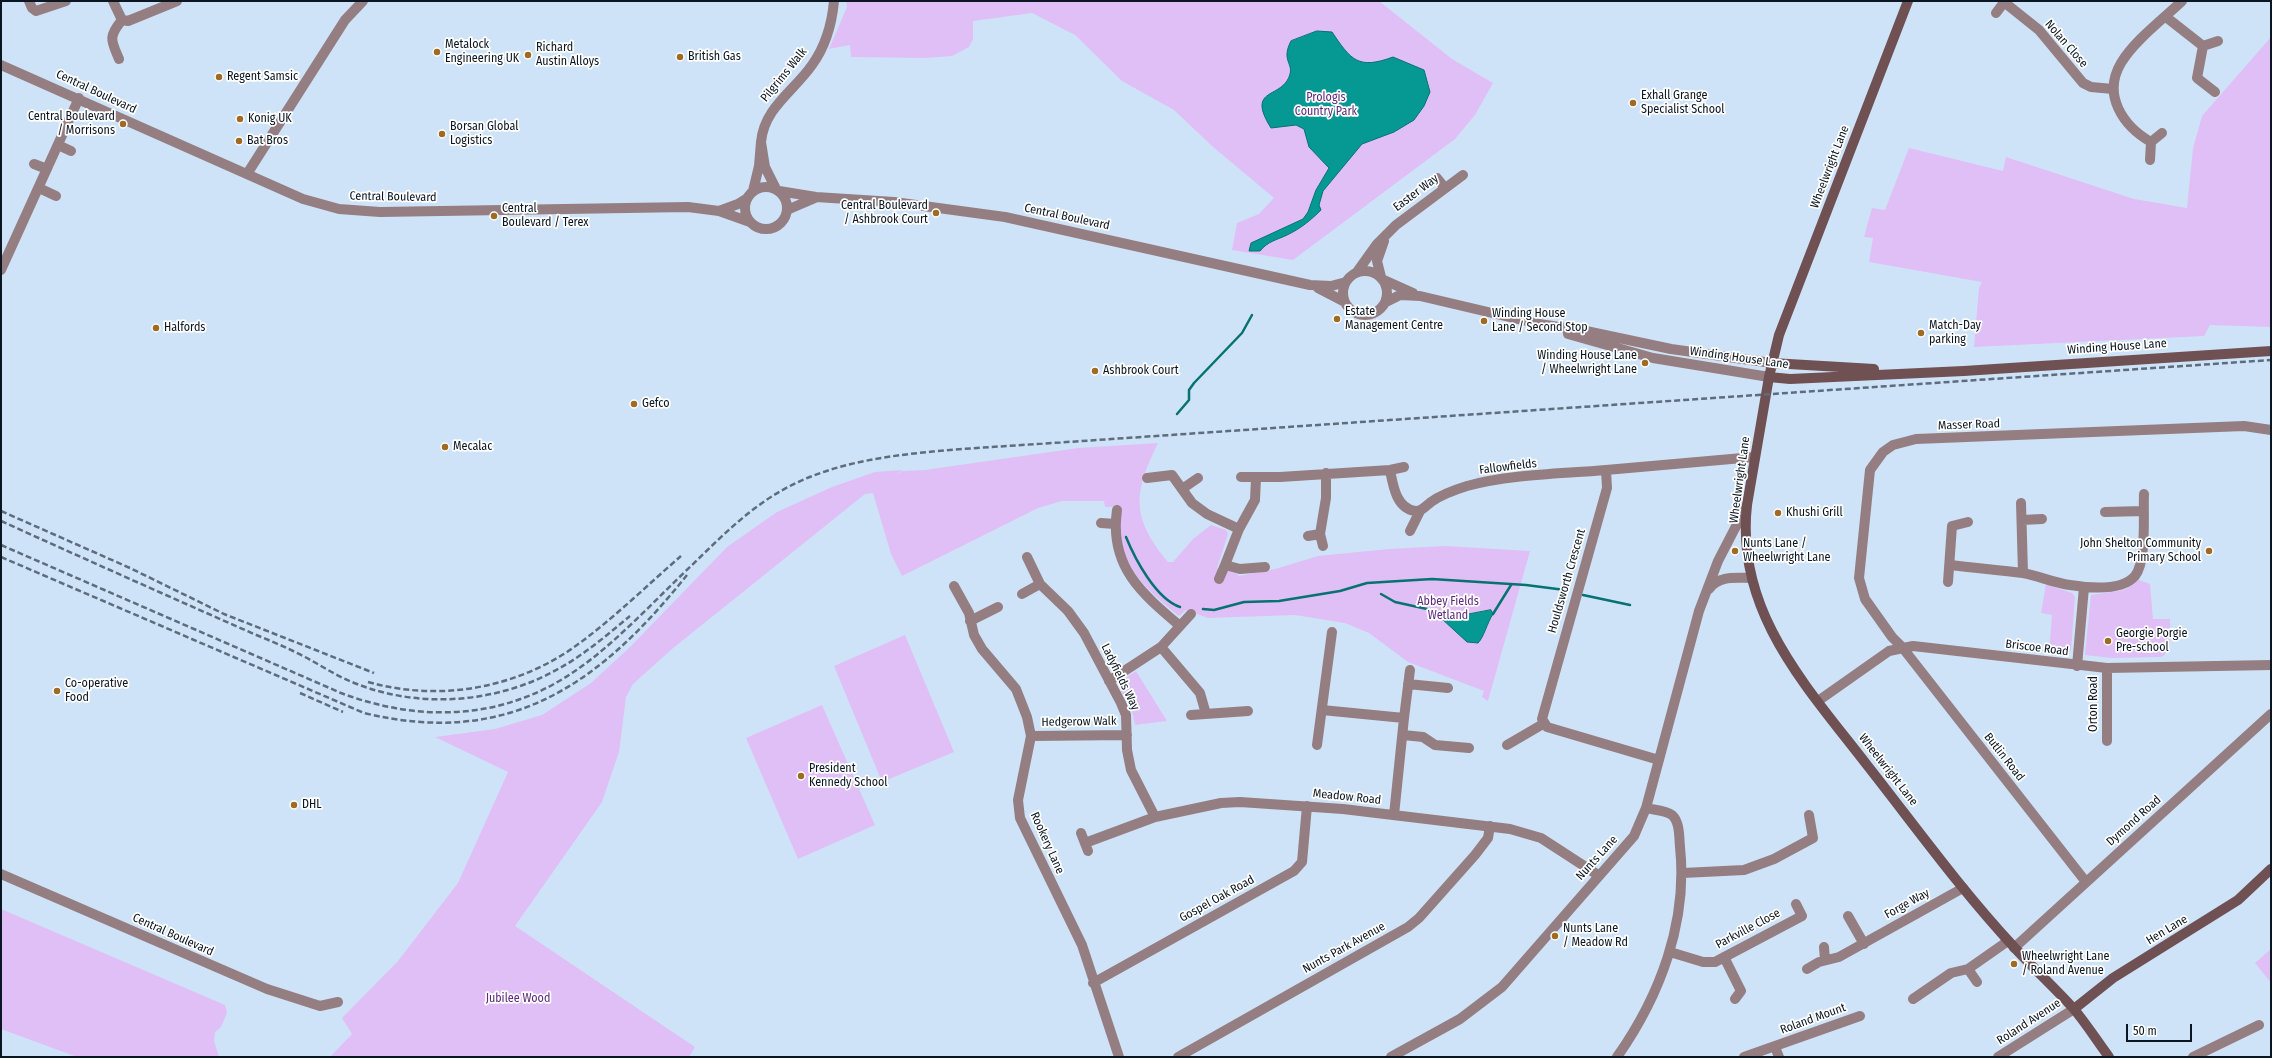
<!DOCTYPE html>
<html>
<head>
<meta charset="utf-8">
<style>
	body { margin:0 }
	#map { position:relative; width:2272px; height:1058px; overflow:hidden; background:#cfe3f8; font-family:"Fira Sans Condensed",sans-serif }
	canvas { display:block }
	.frame { position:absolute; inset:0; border:2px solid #0a1622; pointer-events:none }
	.scale { position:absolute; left:2126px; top:1024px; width:66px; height:18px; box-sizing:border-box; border:2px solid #0a1622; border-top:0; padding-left:5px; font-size:12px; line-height:14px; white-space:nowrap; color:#0a1622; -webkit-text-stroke:3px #fff; paint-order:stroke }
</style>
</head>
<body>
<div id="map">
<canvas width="2272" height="1058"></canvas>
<div class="frame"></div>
<div class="scale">50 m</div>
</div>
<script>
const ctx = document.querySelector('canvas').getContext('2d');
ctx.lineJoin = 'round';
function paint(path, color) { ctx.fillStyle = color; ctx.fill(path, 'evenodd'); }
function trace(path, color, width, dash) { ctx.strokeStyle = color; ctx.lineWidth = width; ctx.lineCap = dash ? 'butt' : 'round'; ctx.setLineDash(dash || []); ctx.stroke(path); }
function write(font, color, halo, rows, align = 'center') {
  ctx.font = font + ' "Fira Sans Condensed",sans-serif'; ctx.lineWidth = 3.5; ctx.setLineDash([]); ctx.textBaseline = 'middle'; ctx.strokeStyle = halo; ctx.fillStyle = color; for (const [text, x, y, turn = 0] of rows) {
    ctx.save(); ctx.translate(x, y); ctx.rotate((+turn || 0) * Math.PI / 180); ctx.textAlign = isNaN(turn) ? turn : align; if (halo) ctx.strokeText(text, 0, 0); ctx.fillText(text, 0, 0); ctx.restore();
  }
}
const green = new Path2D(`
	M846,1h533l73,58 41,24 -18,32 -20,24 -162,121 -61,-10 5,-27 22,-9 15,-16 -62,-52 -38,-36 -52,-29 -47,-46 -43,-22 -59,8v18l-4,8 -17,9 -28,2 -73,-1 -1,-12 -21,4 18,-42z
	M2271,37v290l-61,-2 -6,11 -230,11 5,-59 3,-6 -113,-20 4,-24 -9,-1 8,-29 13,2 24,-62 94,23 3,-14 128,42 53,9 6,-60 9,-32z
	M1158,443c-25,51 -27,74 10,119h5l20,-23 18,-14 15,5 2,4 -11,34 21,6v2l37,-7 43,-13 71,-7 56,-3 85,5 -42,150 -6,-4 2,-6 -76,-29 -39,-29 -24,-10 -50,-8 -87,3 -22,-8 -7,6c-20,-16 -46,-37 -54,-63 -5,-14 -4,-30 -4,-46h-16l-1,-6h-42l-24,7 -136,68 -11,-22 -18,-61 -8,1 -193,155 -39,35 -7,13 -7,55 -17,50 -87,124 180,121 -6,10h-359l22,-23 -10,-16 56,-57 60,-78 50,-111 -73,-35 60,-8 47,-14 49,-32 40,-37 96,-99 50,-35 55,-25 43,-15 27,-2 -8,7 8,-6 23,-1 153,-22z
	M2139,580l11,4 3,35h17c0,12 3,33 -9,38l-50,1 -26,-3 6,-60 33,-5z
	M2046,584l26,9 3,4 -4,53 -3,4 -19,-1 3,-38 -11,-2z
	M905,635l49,117 -72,30 -48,-116z
	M1136,671l31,50 -32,4 -3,-15 -11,-19 -1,-9z
	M822,705l53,120 -77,34 -52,-121z
	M1,909l224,96 2,8 -6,14 -6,5 -1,9 5,16h-142l-76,-28z
	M2271,949v34l-16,-20z`);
const water = new Path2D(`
	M1317,31l15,1c19,28 26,38 61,25l31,13 6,22 -6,14 -10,14 -20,12 -32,12 -39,47 -4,14 2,5c-10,10 -21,19 -34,25 -10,5 -19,6 -27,16h-11l2,-8 52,-24 5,-7 8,-22 13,-22 -20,-21 -5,-18 -8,-4 -25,3c-26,-42 12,-28 19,-54 3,-11 -9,-14 1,-33z
	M1491,610l2,4c-6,9 -9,23 -15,29l-11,-1 -25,-23 1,-2h10z`);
const stream = new Path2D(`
	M1177,414l12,-14v-10l5,-7 48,-50 10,-18
	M1126,537c9,22 30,62 54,70
	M1381,594l14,8 32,7 16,9
	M1583,595l47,10
	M1203,609l11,1 30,-8 35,-1 61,-10 27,-8 65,-4 94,6 39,5
	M1493,614l18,-29`);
const street = new Path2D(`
	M29,1l3,7 4,3 30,-10
	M113,1l9,19
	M2004,2l35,28 44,53 8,4 22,2
	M1996,13l9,-12
	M2166,17l37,29
	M122,20l6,1 49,-20
	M119,59c-8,-19 -11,-22 3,-39
	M1,65l302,134 36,10 41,3 308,-5 31,4 31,11
	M2215,92l-18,-14 6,-32 15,-5
	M761,142c3,-34 33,-51 51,-77 13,-18 20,-42 22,-64
	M2151,142c-28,-16 -49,-47 -30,-79 13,-22 42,-44 61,-62
	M58,145l13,6
	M2150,160l1,-18 11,-9
	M34,164l13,5
	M247,174l98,-154 18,-19
	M1437,178l8,10
	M745 208a21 21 0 1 1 42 0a21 21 0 1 1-42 0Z
	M39,188l17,8
	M753,191l6,-25 2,-24 4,25 11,22
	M779,191l37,6 78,5 111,15 305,68 21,1 15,-4
	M787,210l28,-12
	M719,211l19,-7 8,-5
	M1,270l78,-172
	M1343 293a22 22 0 1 1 44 0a22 22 0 1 1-44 0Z
	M1357,272l20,-28 19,-19 67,-50
	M1381,277l-4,-16 7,-20
	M1384,280l29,13
	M1318,288l27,14
	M1386,302l14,-7 20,1 119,28 47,7 85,18 101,14
	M1568,334l85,24 116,19
	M1390,470c3,15 6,38 25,41 6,1 11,-5 16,-9 11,-8 23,-12 36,-16 44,-12 94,-12 139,-16
	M1241,477h39l110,-7 14,-3
	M1147,478l25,-3 20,28 15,11 32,15
	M1256,478l-1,22 -16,29 -14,36 15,4 25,-2
	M1182,489l16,-11
	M2021,503l2,70
	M1117,510c-8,56 24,83 63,116
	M2105,512l38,-1
	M2022,520l20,-1
	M1101,523l14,1
	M1410,531l10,-20
	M1308,536l12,-2
	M1323,546l-3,-12 6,-36v-25
	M1027,557l13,27
	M1950,565c24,3 49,5 73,8 16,3 31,10 47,12 19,3 52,6 65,-9 12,-15 8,-62 9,-82
	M1219,579l6,-14
	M1948,582l4,-56 16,-4
	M954,586l15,27 5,22 8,14 34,40 11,28 4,19 -13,64 2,18 62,127 37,112
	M1709,589c10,-14 27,-11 42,-11
	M1022,594l18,-10 28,27 16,22 37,70 5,12 1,35 4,20 24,47
	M970,621l28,-14
	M1161,647l39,46 6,21
	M2077,666l7,-79
	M1109,681l52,-34 30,-33
	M1408,684l40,4
	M1818,701l71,-50 24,-5 194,22 164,-3
	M1322,710l82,8 -10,97
	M1191,715l57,-4
	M1404,718l6,-48
	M1403,735l20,2 12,8 34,3
	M1031,736l96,-1
	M2107,741v-73
	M1317,745l15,-113
	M1507,745l36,-21
	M1659,760l-112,-33 -5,-8 65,-231 -1,-18 148,-13
	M1081,833l7,18
	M1085,843l70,-26 66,-14 19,-1 103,7 167,20 31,9 57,37
	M1683,873l61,-3 30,-11 39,-21 -4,-23
	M1,874l266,115 53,17 18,-4
	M2086,882l-184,-235 -10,-10 -27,-38 -6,-21 11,-108 13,-18 10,-7 23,-6 328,-13 27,4
	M1848,916l16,28
	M1824,947l1,13
	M2014,948l257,-234
	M1670,952l33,10h12l87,-46 -6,-12
	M1724,957l17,34 -6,8
	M1807,969l12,-7 20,-5 124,-69
	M1968,969l9,13
	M1093,983l201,-112 8,-9 5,-56
	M1913,999l38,-26 17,-4 40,-28
	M1775,1047l4,10
	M1178,1057l230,-130 11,-9 56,-63 13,-17 2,-12
	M1391,1057l69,-38 42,-32 132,-151 12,-28 53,-197 19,-50 29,-56
	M1617,1057c43,-61 71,-135 63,-210 -1,-10 0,-25 -8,-32 -7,-5 -18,-5 -26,-7
	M1744,1057l116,-41
	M1998,1057l76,-48
	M2193,1057l66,-32`);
const secondary = new Path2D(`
	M1908,1l-129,334 -10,42 -22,128c-12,107 60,182 120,260 48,61 94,125 147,182 19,21 40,40 59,61 13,15 24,33 36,49
	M1772,363l102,6
	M1769,377l21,2 174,-8 307,-20
	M2074,1009l39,-31 125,-78 33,-31`);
const rail = new Path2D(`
	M1,511l129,57 94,46 150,59
	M1,521c84,38 169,76 253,113 17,7 34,14 51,23 17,9 33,20 52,27 64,25 141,19 201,-15 26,-14 49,-34 72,-53
	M1,545l340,148c80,30 163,27 234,-22 40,-27 81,-72 116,-105 31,-30 60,-60 99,-80 53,-27 113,-32 172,-37 45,-3 90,-6 135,-9l1174,-80
	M1,557l363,156c145,35 235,-28 323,-138
	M368,682c68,19 140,8 199,-30 40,-27 77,-64 114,-96
	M300,693l43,19`);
const markers = [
	[437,52,4,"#9f6b22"],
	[528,55,4,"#9f6b22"],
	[680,57,4,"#9f6b22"],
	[219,77,4,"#9f6b22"],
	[1633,103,4,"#9f6b22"],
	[240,119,4,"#9f6b22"],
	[123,124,4,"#9f6b22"],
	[442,134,4,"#9f6b22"],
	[239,141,4,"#9f6b22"],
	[936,213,4,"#9f6b22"],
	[494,216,4,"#9f6b22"],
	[1337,319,4,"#9f6b22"],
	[1484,321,4,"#9f6b22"],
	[156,328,4,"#9f6b22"],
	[1921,333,4,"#9f6b22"],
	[1645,363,4,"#9f6b22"],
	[1095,371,4,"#9f6b22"],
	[634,404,4,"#9f6b22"],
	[445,447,4,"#9f6b22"],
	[1778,513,4,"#9f6b22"],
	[1735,551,4,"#9f6b22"],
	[2209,551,4,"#9f6b22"],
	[2108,641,4,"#9f6b22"],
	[57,691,4,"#9f6b22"],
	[801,776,4,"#9f6b22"],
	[294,805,4,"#9f6b22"],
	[1555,936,4,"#9f6b22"],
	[2014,964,4,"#9f6b22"]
];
const streetNames = [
	["Nolan Close",2066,44,49],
	["Pilgrims Walk",784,75,-51],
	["Central Boulevard",96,92,25],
	["Wheelwright Lane",1830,167,-69],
	["Easter Way",1416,193,-37],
	["Central Boulevard",393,197,1],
	["Central Boulevard",1067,217,12],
	["Winding House Lane",2117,347,-4],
	["Winding House Lane",1739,358,8],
	["Masser Road",1969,425,-2],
	["Fallowfields",1508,467,-7],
	["Wheelwright Lane",1740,480,-82],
	["Houldsworth Crescent",1567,581,-74],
	["Briscoe Road",2037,648,7],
	["Ladyfields Way",1120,677,64],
	["Orton Road",2094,704,-90],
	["Hedgerow Walk",1079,722,-1],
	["Butlin Road",2004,757,52],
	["Wheelwright Lane",1888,770,52],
	["Meadow Road",1347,797,6],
	["Dymond Road",2134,821,-42],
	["Rookery Lane",1047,843,66],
	["Nunts Lane",1597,858,-48],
	["Gospel Oak Road",1217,899,-29],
	["Forge Way",1907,904,-29],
	["Parkville Close",1748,929,-28],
	["Hen Lane",2167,930,-31],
	["Central Boulevard",173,935,24],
	["Nunts Park Avenue",1344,948,-29],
	["Roland Mount",1813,1019,-20],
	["Roland Avenue",2029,1022,-33]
];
const poiNames = [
	["Metalock",445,45],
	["Engineering UK",445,59],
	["Richard",536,48],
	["Austin Alloys",536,62],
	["British Gas",688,57],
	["Regent Samsic",227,77],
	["Exhall Grange",1641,96],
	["Specialist School",1641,110],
	["Central Boulevard",115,117,"right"],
	["/ Morrisons",115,131,"right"],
	["Konig UK",248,119],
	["Borsan Global",450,127],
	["Logistics",450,141],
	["Bat Bros",247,141],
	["Central Boulevard",928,206,"right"],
	["/ Ashbrook Court",928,220,"right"],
	["Central",502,209],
	["Boulevard / Terex",502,223],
	["Estate",1345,312],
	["Management Centre",1345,326],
	["Winding House",1492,314],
	["Lane / Second Stop",1492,328],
	["Match-Day",1929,326],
	["parking",1929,340],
	["Halfords",164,328],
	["Winding House Lane",1637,356,"right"],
	["/ Wheelwright Lane",1637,370,"right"],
	["Ashbrook Court",1103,371],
	["Gefco",642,404],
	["Mecalac",453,447],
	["Khushi Grill",1786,513],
	["Nunts Lane /",1743,544],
	["Wheelwright Lane",1743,558],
	["John Shelton Community",2201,544,"right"],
	["Primary School",2201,558,"right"],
	["Georgie Porgie",2116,634],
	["Pre-school",2116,648],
	["Co-operative",65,684],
	["Food",65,698],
	["President",809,769],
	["Kennedy School",809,783],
	["DHL",302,805],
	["Nunts Lane",1563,929],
	["/ Meadow Rd",1563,943],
	["Wheelwright Lane",2022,957],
	["/ Roland Avenue",2022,971]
];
const parkNames = [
	["Prologis",1326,98],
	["Country Park",1326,112],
	["Abbey Fields",1448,602],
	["Wetland",1448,616],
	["Jubilee Wood",518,999]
];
paint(green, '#dfbff6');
paint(water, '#069994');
trace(water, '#077272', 1);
trace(stream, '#077272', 2.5);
trace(street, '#947e81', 10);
trace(secondary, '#6f5154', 10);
trace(rail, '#5d6d7d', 2.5, [6, 3]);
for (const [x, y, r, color] of markers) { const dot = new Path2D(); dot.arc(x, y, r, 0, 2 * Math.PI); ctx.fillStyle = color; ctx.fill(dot); trace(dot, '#fff', 1.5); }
write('12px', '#0a1622', '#fff', streetNames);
write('12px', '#0a1622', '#fff', poiNames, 'left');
write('12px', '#5e2b7b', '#fff', parkNames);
</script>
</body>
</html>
